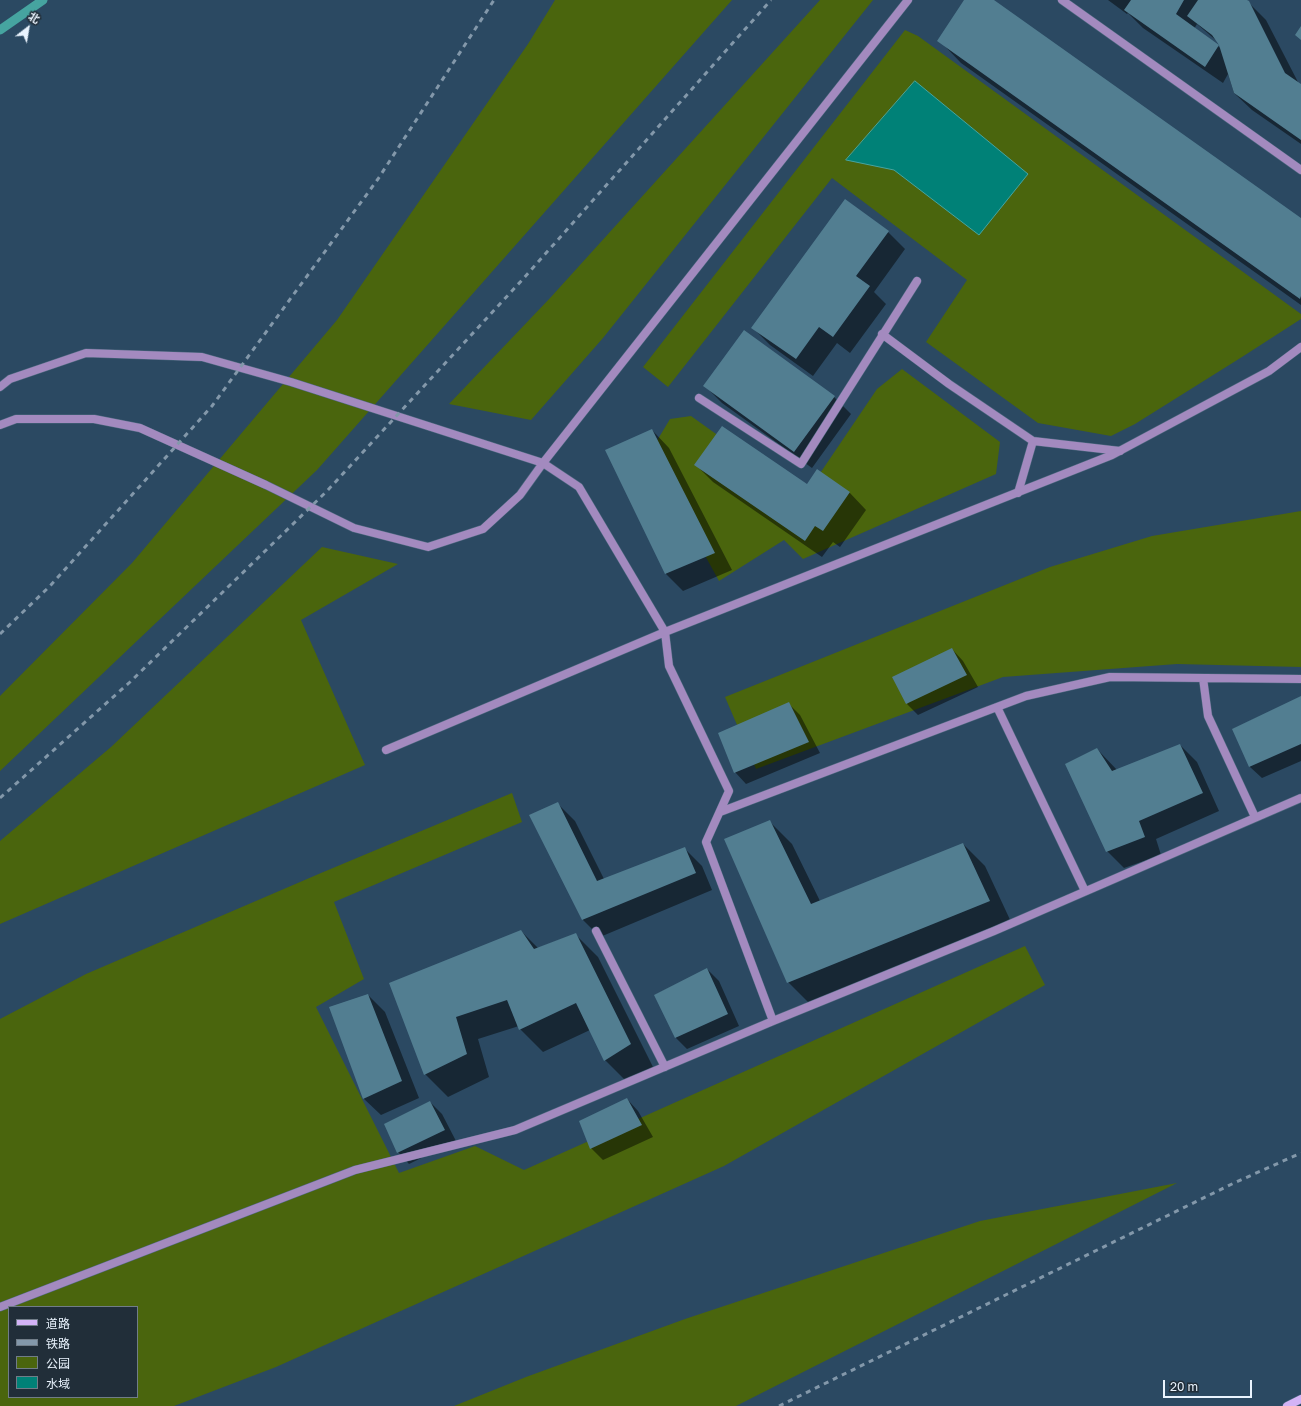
<!DOCTYPE html>
<html>
<head>
<meta charset="utf-8">
<style>
	body { margin:0 }
	#map { position:relative; width:1301px; height:1406px; overflow:hidden; background:#2b4962; font-family:"Golos Text","Noto Sans SC",sans-serif }
	canvas { display:block }
	.legend { position:absolute; left:8px; top:1306px; width:130px; height:92px; box-sizing:border-box; background:#212e39; border:1px solid #717d88; margin:0; padding:5px 7px; list-style:none; font-size:12px; color:#eaf4fe }
	.legend li { display:flex; align-items:center; gap:8px; height:20px }
	.legend b { width:20px; border:1px solid #717d88 }
	.north { position:absolute; left:8px; top:8px; width:40px; height:40px; -webkit-text-stroke:3px #212e39; paint-order:stroke; rotate:31deg; font-size:11px; font-weight:700; line-height:16px; text-align:center; color:#eaf4fe }
	.north::after { content:''; display:block; margin:auto; width:14px; height:18px; background:#eaf4fe; clip-path:polygon(50% 0,100% 100%,50% 72%,0 100%) }
	.scale { position:absolute; left:1163px; top:1380px; width:89px; height:18px; box-sizing:border-box; border:2px solid #eaf4fe; border-top:0; padding-left:5px; font-size:12px; line-height:14px; white-space:nowrap; color:#eaf4fe; -webkit-text-stroke:3px #212e39; paint-order:stroke }
</style>
</head>
<body>
<div id="map">
<canvas width="1301" height="1406"></canvas>
<ul class="legend">
<li><b style="height:5px;background:#d3b3f6"></b>道路</li>
<li><b style="height:5px;background:#8398aa"></b>铁路</li>
<li><b style="height:11px;background:#4a650d"></b>公园</li>
<li><b style="height:11px;background:#008177"></b>水域</li>
</ul>
<div class="north">北</div>
<div class="scale">20 m</div>
</div>
<script>
const ctx = document.querySelector('canvas').getContext('2d');
ctx.lineJoin = 'round';
function paint(path, color) { ctx.fillStyle = color; ctx.fill(path, 'evenodd'); }
function trace(path, color, width, dash) { ctx.strokeStyle = color; ctx.lineWidth = width; ctx.lineCap = dash ? 'butt' : 'round'; ctx.setLineDash(dash || []); ctx.stroke(path); }
const green = new Path2D(`
	M555,0h177l-415,470 -317,301v-75l132,-133 205,-243 191,-276z
	M820,0h53l-270,338 -72,82 -82,-16 102,-107z
	M905,30l13,6 383,278v5l-59,38 -107,67 -24,12 -73,-13 -112,-81 41,-62 -135,-102 -164,209 -25,-20z
	M902,369l98,73 -4,32 -193,85 -19,-19 -65,41 -70,-127 21,-35 21,-3 113,81 73,-108z
	M1301,511v156l-124,-3 -174,13 -247,92 -31,-72 325,-130 102,-31z
	M322,547l76,17 -97,56 64,145 -365,159v-83l111,-94z
	M512,793l10,29 -188,80 30,77 -48,28 83,166 76,-27 49,24 501,-224 20,39 -321,181 -448,201 -102,39h-174v-387l86,-45 235,-101zM9,1307h128v90h-128z
	M1177,1183l-441,223h-282l72,-29 159,-58 295,-98z`);
const water = new Path2D(`
	M915,81l113,93 -49,61 -85,-65 -48,-10z`);
const shadow = new Path2D(`
	M966,0h26l309,219v86l-340,-242 -22,-23z
	M1108,0h138l20,20 33,64 2,1v59l-49,-34 -18,-17 -6,-19 -5,9 -80,-55 -15,-15 -1,1zM1197,24l21,18 4,7 -28,-20z
	M888,232l17,17 -31,43 12,12 -36,49 -13,-10 -24,33 -43,-31 -17,-17z
	M705,386l129,11 17,17 -39,54 -90,-65z
	M652,430l17,18 63,122 -49,21 -17,-17z
	M696,465l153,27 17,18 -26,37 -7,-5 -11,15 -109,-75z
	M952,649l11,12 15,26 -60,28 -11,-11z
	M1301,697v64l-39,17 -12,-11 -17,-38z
	M788,703l12,12 20,38 -74,31 -11,-12z
	M1180,745l17,17 22,49 -63,28 5,16 -37,13 -17,-17 -10,-102 20,21z
	M558,804l17,17 29,58 81,-30 17,17 10,24 -112,47 -17,-17z
	M769,821l23,23 28,57 143,-57 22,22 27,58 -201,81 -23,-23z
	M521,931l17,17 37,-14 23,23 55,110 -25,16 -23,-23 -15,-30 -47,22 -23,-23 -1,-3 -41,13 11,38 -41,20 -23,-23 -34,-91z
	M707,969l12,12 20,45 -52,23 -11,-11 -21,-43z
	M368,995l17,17 34,86 -38,17 -18,-17z
	M627,1099l11,12 15,26 -50,23 -12,-12z
	M430,1102l12,12 14,27 -47,23 -11,-12z`);
const stream = new Path2D(`
	M0,30l43,-30`);
const building = new Path2D(`
	M964,0h30l307,218v78l-1,3 -363,-258z
	M1131,0h53l-8,14 43,31 -14,22 -81,-57z
	M1198,0h49l2,1 36,72 16,11v56l-67,-47 -15,-48 -7,-10 -25,-19z
	M1301,26v14l-6,-5z
	M845,199l44,32 -33,45 14,10 -37,51 -14,-10 -23,32 -45,-31z
	M744,330l91,66 -41,56 -91,-66z
	M722,426l85,58 10,-15 33,23 -27,39 -8,-5 -10,15 -111,-76z
	M652,429l63,124 -50,21 -60,-124z
	M952,648l15,27 -61,29 -14,-27z
	M1301,696v48l-52,23 -17,-38z
	M789,702l20,40 -75,31 -16,-40z
	M1180,744l23,49 -64,28 6,16 -39,15 -41,-88 32,-16 15,23z
	M558,802l39,79 88,-34 11,26 -114,47 -53,-105z
	M770,820l41,84 152,-61 27,58 -203,82 -63,-144z
	M521,930l13,19 42,-16 55,111 -27,17 -28,-58 -57,27 -12,-30 -51,17 11,37 -43,21 -35,-92z
	M707,968l21,46 -53,24 -21,-43z
	M368,994l34,87 -39,18 -34,-92z
	M627,1098l15,27 -52,24 -11,-28z
	M430,1101l15,29 -48,23 -13,-29z`);
const service = new Path2D(`
	M882,334l67,50 84,57 87,10
	M0,387l10,-8 76,-26 116,4 89,25 252,81 -23,32 -37,34 -55,18 -74,-19 -88,-43 -126,-57 -46,-9h-78l-16,6
	M699,398l102,66 116,-183
	M1018,493l15,-52
	M1203,678l5,38 47,101
	M997,707l88,184
	M386,750l279,-118 4,34 60,125 -23,51 67,179
	M720,812l306,-116 84,-19 191,2
	M596,931l69,136
	M0,1307l355,-137 160,-40 258,-109 221,-90 307,-133`);
const minor = new Path2D(`
	M908,0l-365,463 36,24 86,145 447,-177 157,-84 32,-24
	M1062,0l239,170`);
const secondary = new Path2D(`
	M1287,1406l14,-7`);
const rail = new Path2D(`
	M0,634l50,-48 162,-180 166,-227 116,-179
	M0,798l130,-116 197,-191 196,-212 248,-279
	M779,1406l455,-223 67,-30`);
paint(green, '#4a650d');
paint(water, '#008177');
trace(water, '#46a4a0', 1);
paint(shadow, '#0007');
trace(stream, '#46a4a0', 9);
paint(building, '#527e91');
trace(service, '#4d687e', 9);
trace(minor, '#4d687e', 9);
trace(secondary, '#4d687e', 9);
trace(service, '#a38abf', 8);
trace(minor, '#a38abf', 8);
trace(secondary, '#d3b3f6', 8);
trace(rail, '#8398aa', 3, [5, 5]);
</script>
</body>
</html>
